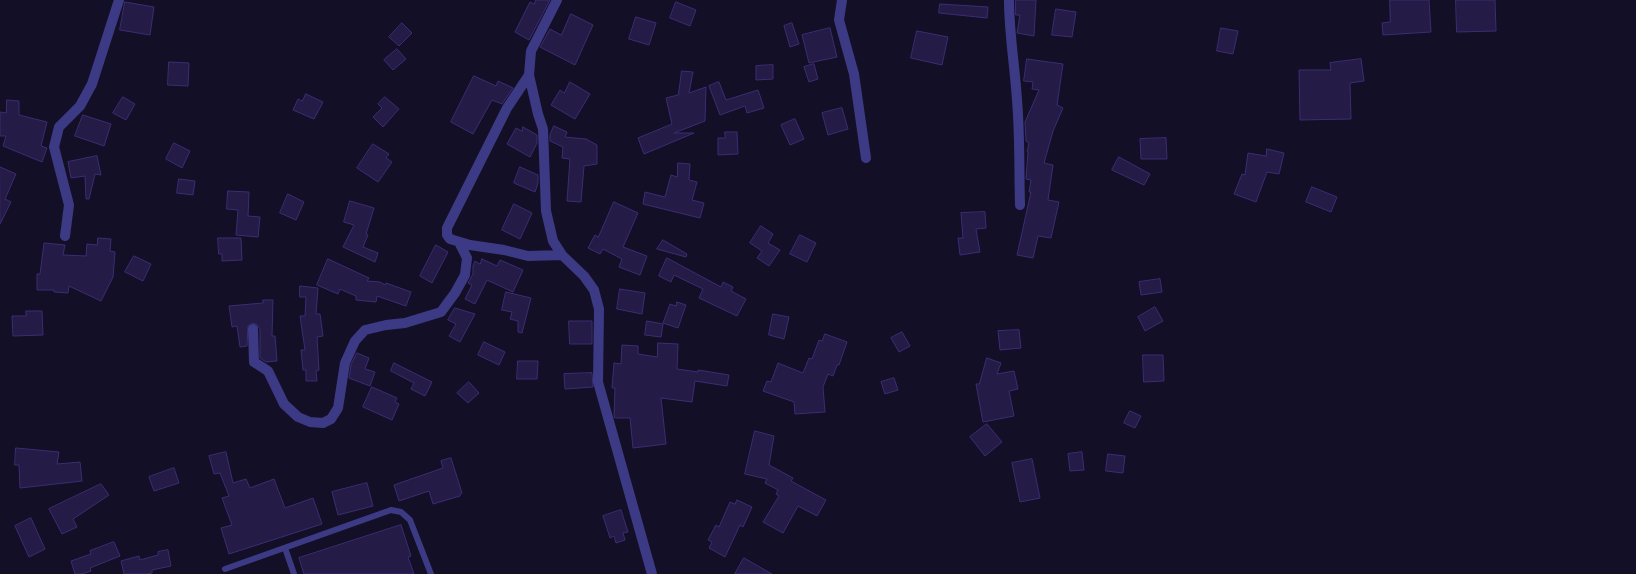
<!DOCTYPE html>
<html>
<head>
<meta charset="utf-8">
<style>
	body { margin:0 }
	canvas { display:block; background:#130f26 }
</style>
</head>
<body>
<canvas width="1636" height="574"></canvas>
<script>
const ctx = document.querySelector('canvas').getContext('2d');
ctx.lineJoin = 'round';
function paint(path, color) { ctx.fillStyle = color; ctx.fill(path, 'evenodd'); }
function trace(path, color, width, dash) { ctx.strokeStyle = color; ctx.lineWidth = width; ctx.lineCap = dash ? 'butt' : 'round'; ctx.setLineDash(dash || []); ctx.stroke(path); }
const building = new Path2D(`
	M536,0h14l-21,40 -14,-8 15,-30 4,2z
	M1016,0h20l-2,36 -17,-3 3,-18h-4z
	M1390,0h39l2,32 -48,3 -1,-12 8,-1z
	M1456,0h39l1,31 -39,1z
	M125,2l29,5 -4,28 -30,-5z
	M676,2l20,8 -6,16 -20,-8z
	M940,4l48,3 -1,11 -48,-5z
	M1056,9l20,3 -4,25 -20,-2z
	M571,14l22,11 -18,40 -35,-18 10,-18 11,6z
	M636,17l20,6 -7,22 -20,-6z
	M402,23l10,10 -13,13 -10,-9z
	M792,23l7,21 -9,3 -6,-21z
	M830,28l7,29 -28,6 -7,-28z
	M1221,28l17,3 -5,23 -16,-3z
	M917,31l31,6 -6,28 -31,-7z
	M397,49l9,10 -13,11 -9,-10z
	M1027,59l36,5 -6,41 6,3 -10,23 -9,32 9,2 -5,35 11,2 -8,36 -13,-2 -5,22 -16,-3 14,-63h-2l2,-12 -5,-1 2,-27h-1l2,-9 -3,-2 -1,-19 14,-32 -7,-1 1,-7 -9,-1z
	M1361,59l3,22 -14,2 1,36 -51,1 -1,-50h32l-1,-7z
	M169,62l20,1 -1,23 -20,-1z
	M814,64l4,15 -9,3 -5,-15z
	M773,65v14l-17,1v-14z
	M682,71l11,1 -4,21 17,-6 -1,34 -31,12h20l-50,21 -6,-16 34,-14 -6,-26 12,-3z
	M474,76l22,10 2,-5 15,7 -11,16 -10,-4 -19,34 -22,-12z
	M570,82l20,12 -15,25 -24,-14 9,-15 4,3z
	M719,82l7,18 32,-10 6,18 -17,5 -2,-7 -25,9 -11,-29z
	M306,94l17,8 -9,17 -21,-9 5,-11 4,2z
	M123,97l12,7 -9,16 -13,-7z
	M385,97l14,12 -16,18 -10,-10 9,-9 -4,-4z
	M7,100l12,1v14l28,7 -6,24 6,2 -5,14 -39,-16 3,-10h-6v-24l6,1z
	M842,108l6,21 -20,6 -6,-22z
	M83,115l28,9 -7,22 -29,-10z
	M795,119l9,20 -14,6 -9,-20z
	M554,126l13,6 -2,5 21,2 11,6v19l-13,2 -3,36 -14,-1 3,-42 -8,-1 1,-11 -13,-6v-6z
	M523,127l14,8v8l-7,14 -23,-13 9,-16 6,3z
	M725,132h12l1,22 -20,1v-17h7z
	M1166,138l1,21h-26l-1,-20z
	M174,143l16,8 -8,17 -16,-9z
	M373,144l16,10 -3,4 6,4 -14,20 -21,-14z
	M1267,149l17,4 -5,21 -12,-2 -11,30 -22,-8 8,-20 3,1 3,-22 18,3z
	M97,156l4,19 -6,-1 -6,25h-3l-1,-23 -14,2 -3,-16z
	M1119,157l31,17 -6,11 -32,-15z
	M678,163l12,1 -1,16 8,2 -5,18 12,3 -4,15 -57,-14 2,-12 20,5 6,-22 6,2z
	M0,167l16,7 -11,25 6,3 -11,22z
	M520,167l18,8v8l-3,9 -21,-9z
	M179,179l16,2 -2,14 -16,-2z
	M1312,187l25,10 -6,15 -25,-10z
	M228,191l21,1 -1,24 12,1 -2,20 -22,-2 2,-25 -11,-1z
	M288,194l16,8 -8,18 -16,-7z
	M350,201l24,7 -8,26 2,1 -5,12 15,6 -3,9 -32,-15 11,-22 -10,-3z
	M614,202l24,11 -15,34 24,9 -7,19 -21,-8 3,-8 -19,-10 -3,5 -12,-6 7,-13 3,2z
	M514,204l18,9 -12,26 -18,-9z
	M985,212l1,16 -10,1 4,23 -20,3 -2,-17h5l-2,-25z
	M761,226l12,8 -5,9 12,7 -11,16 -12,-8 5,-7 -12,-8z
	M800,235l16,8 -9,19 -17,-8z
	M98,238l13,1 -1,12 5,1 -2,25 -12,24 -32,-15 -1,7 -14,-1v-2h-17v-16h3l4,-31 21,2 -2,10 23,1 1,-12 10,1z
	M218,238h23l1,22 -20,1v-7h-3z
	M663,240l24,14 -1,3 -29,-8z
	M436,245l12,7 -16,31 -12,-7z
	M134,256l17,8 -8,17 -18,-9z
	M667,258l54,29 2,-5 10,5 -2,4 15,8 -9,17 -38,-18 4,-9 -29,-14 -3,7 -12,-6z
	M328,259l41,19 -2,3 13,1 5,3 1,-2 25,9 -5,14 -29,-10 -1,6 -20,-2v-4l-16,-7 -2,5 -21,-9z
	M482,259l15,7 3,-6 23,10 -10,22 -26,-12 -12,24 -10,-5 7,-14 -4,-2 5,-9v-8l2,-5 5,3z
	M1160,279l2,13 -21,3 -2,-13z
	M300,286l18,2 -2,26h4l3,22 -6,1 2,33 -3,1 1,10h-11v-11h-3l-2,-20h4l-5,-34h5l1,-19h-6z
	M620,289l25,4 -3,21 -25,-5z
	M506,292l25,6 -9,35 -4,-1v-11l-8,-2 2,-7 -10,-2z
	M263,300h10l-1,36h3l2,25 -11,1 -6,-4v-29l-4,-5 -4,-1 -4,3 -1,20 -7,1 -3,-21 -5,1 -3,-21 34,-3z
	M677,302l9,3 -8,23 -15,-5 7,-19 6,2z
	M1155,307l8,14 -18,10 -7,-14z
	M455,308l20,6 -15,28 -11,-6 7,-12 -8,-4z
	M26,311h16l1,24 -30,1 -1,-20h14z
	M773,314l16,3 -5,22 -15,-4z
	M569,321h23v23h-22z
	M647,321l16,3 -2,13 -16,-2z
	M1019,330l2,18 -21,2 -2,-19z
	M902,332l8,14 -11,6 -8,-14z
	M825,334l22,8 -8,23h-2l-4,11 -5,-2 -5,13 2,25 -30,2 -1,-12 -31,-11 4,-10 4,1 7,-19 25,10 6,-15 3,1 7,-19 3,1z
	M484,342l21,10 -6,13 -21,-10z
	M658,343l20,1 -1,25 21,3v-2l31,5 -2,11 -32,-5 -3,21 -31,-4 5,46 -33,4 -3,-30h-15l-1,-1 1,-29h-3l2,-25 7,1 1,-19 16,1v8l19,3z
	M357,353l12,5 -4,11 10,3 -5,14 -21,-8 2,-13z
	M1143,355h20l1,26 -20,1z
	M987,358l14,5 -4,11 17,-3 4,18 -9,2 5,25 -31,6 -7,-38h3z
	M518,361h20l-1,18h-20z
	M394,363l38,19 -7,14 -14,-7 3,-6 -23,-12z
	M592,373l1,14 -28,2 -1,-15z
	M894,378l4,12 -13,4 -4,-12z
	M469,382l10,11 -11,10 -11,-10z
	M372,387l25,11 -2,4 4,2 -7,16 -29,-13z
	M1130,411l11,5 -6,12 -11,-5z
	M987,424l15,18 -17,14 -15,-19z
	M755,431l19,5 -5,29 24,13 -2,3 35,19 -9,16 -19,-10 -15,27 -20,-11 16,-26 -3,-2 2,-4 -13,-7 2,-4 -22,-5z
	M16,448l43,4 -2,12 23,-2 2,19 -62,7 -1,-23h-4z
	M226,452l7,31 13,-4 4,9 24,-9 11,29 28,-10 9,26 -93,30 -8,-26 11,-3 -10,-27 7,-2 -9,-23 -6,1 -5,-18z
	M1082,452l2,18 -14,1 -2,-17z
	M1108,454l17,2 -2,17 -17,-2z
	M451,458l11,35 -2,1v2l-27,8 -4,-13 -30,10 -5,-16 49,-17 -2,-7z
	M1032,459l8,39 -20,4 -8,-39z
	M174,468l5,15 -25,8 -5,-14z
	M367,483l6,23 -35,9 -6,-23z
	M101,484l8,11 -36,24 4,8 -15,7 -13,-25z
	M737,500l15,7 -9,20 -3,-2 -15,32 -16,-9 3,-6 -4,-2 8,-15 3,2 11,-25 5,2z
	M621,510l7,22 -5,1 2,7 -9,3 -2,-7 -4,2 -7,-22z
	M31,518l14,31 -16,8 -14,-31z
	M401,525l10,31 -3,1 6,17h-110l-5,-16z
	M114,542l6,14 -30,12 1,3 -9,3h-7l-4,-13 20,-7 -1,-3z
	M168,550l3,16 -19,4v3l-6,1h-22l-3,-13 18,-5 1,4 18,-5v-3z
	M744,558l28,16h-37z`);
const lane = new Path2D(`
	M285,548l9,26
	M225,569l166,-59 10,2 9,8 21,54`);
const street = new Path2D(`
	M557,0l-26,51 -2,24 9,39 5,15 3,82 7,30 9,14 22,21 10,14 5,19 -1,73 54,192
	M842,0l-3,20 15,54 12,84
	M1009,0c0,33 6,68 8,100 3,35 2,70 3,105
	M529,75l-22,33 -60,120v7l3,4 20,6 34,5 24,6 34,-1
	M65,236l4,-31 -15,-58 5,-20 21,-21 12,-22 27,-84
	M253,329l1,33 14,9 16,33 14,13 12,5 13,1 8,-4 7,-11 7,-45 10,-22 10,-11 21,-5 19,-2 36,-11 14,-19 10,-18 2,-17 -8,-16`);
paint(building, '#241b47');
trace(building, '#3b2d73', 1);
trace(lane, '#3d3a85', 6);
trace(street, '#3d3a85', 10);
</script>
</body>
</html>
